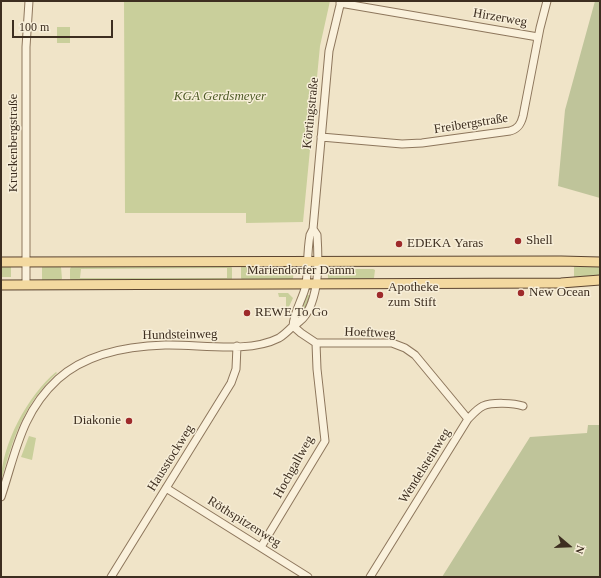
<!DOCTYPE html>
<html>
<head>
<meta charset="utf-8">
<style>
	body { margin:0 }
	#map { position:relative; width:601px; height:578px; overflow:hidden; background:#f0e4c8; font-family:"Times New Roman",serif }
	canvas { display:block }
	.frame { position:absolute; inset:0; border:2px solid #3d2e20; pointer-events:none }
	.north { position:absolute; left:549px; top:526px; width:40px; height:40px; -webkit-text-stroke:3px #f7eed8; paint-order:stroke; rotate:109deg; font-size:11px; font-weight:700; line-height:16px; text-align:center; color:#3d2e20 }
	.north::after { content:''; display:block; margin:auto; width:14px; height:18px; background:#3d2e20; clip-path:polygon(50% 0,100% 100%,50% 72%,0 100%) }
	.scale { position:absolute; left:12px; top:20px; width:101px; height:18px; box-sizing:border-box; border:2px solid #3d2e20; border-top:0; padding-left:5px; font-size:12px; line-height:14px; white-space:nowrap; color:#3d2e20; -webkit-text-stroke:3px #f7eed8; paint-order:stroke }
</style>
</head>
<body>
<div id="map">
<canvas width="601" height="578"></canvas>
<div class="frame"></div>
<div class="north">N</div>
<div class="scale">100 m</div>
</div>
<script>
const ctx = document.querySelector('canvas').getContext('2d');
ctx.lineJoin = 'round';
function paint(path, color) { ctx.fillStyle = color; ctx.fill(path, 'evenodd'); }
function trace(path, color, width, dash) { ctx.strokeStyle = color; ctx.lineWidth = width; ctx.lineCap = dash ? 'butt' : 'round'; ctx.setLineDash(dash || []); ctx.stroke(path); }
function write(font, color, halo, rows, align = 'center') {
  ctx.font = font + ' "Times New Roman",serif'; ctx.lineWidth = 3; ctx.setLineDash([]); ctx.textBaseline = 'middle'; ctx.strokeStyle = halo; ctx.fillStyle = color; for (const [text, x, y, turn = 0] of rows) {
    ctx.save(); ctx.translate(x, y); ctx.rotate((+turn || 0) * Math.PI / 180); ctx.textAlign = isNaN(turn) ? turn : align; if (halo) ctx.strokeText(text, 0, 0); ctx.fillText(text, 0, 0); ctx.restore();
  }
}
const green = new Path2D(`
	M124,1h206l-10,45 -17,176 -57,1v-10h-121z
	M57,27h13v16h-13z
	M231,266l1,2v12l-161,1 -1,-2v-10l1,-2zM227,268v10h-147l1,-9z
	M242,266h52l-1,13 -51,1 -1,-2v-11z
	M574,266l26,1v8l-26,3z
	M1,267h10v10h-10z
	M42,267h19l1,12 -2,1h-18z
	M373,269l2,1 -1,8 -1,1h-45v-10z
	M278,293h10l5,5 -7,15v-16h-7z
	M306,295h4l-8,19 -4,4 -1,-1z
	M56,372l1,1c-34,32 -44,65 -56,109 0,-37 27,-87 55,-110z
	M29,436l7,2 -4,22 -11,-3z`);
const cemetery = new Path2D(`
	M595,1h5v197l-42,-12 7,-76z
	M588,425h12v152h-158l88,-140 57,-4z`);
const minor = new Path2D(`
	M340,3l198,34
	M321,137l81,7 20,-1 88,-12c8,-2 11,-7 13,-15l17,-88 7,-27
	M26,285v-238l3,-46
	M293,326c1,-15 10,-27 13,-41 2,-17 1,-33 4,-50l3,-6 16,-178 12,-50
	M293,326l8,7 15,10h76l13,5 10,7 53,64
	M166,488l142,89
	M1,497c15,-45 20,-84 57,-118 29,-26 69,-33 107,-34 34,-1 83,9 114,-7 5,-3 9,-7 14,-12 2,-1 5,-3 7,-5 9,-7 14,-24 16,-35 3,-16 2,-35 1,-51l-4,-6
	M261,547l64,-106 -8,-72 -1,-26
	M111,577l120,-194 5,-14 1,-23
	M370,577l98,-158c5,-5 9,-10 15,-13 9,-4 31,-3 40,0`);
const major = new Path2D(`
	M1,262l560,-1 39,1
	M1,285l560,-2 39,-3`);
const markers = [
	[518,241,4,"#9e2a2b"],
	[399,244,4,"#9e2a2b"],
	[521,293,4,"#9e2a2b"],
	[380,295,4,"#9e2a2b"],
	[247,313,4,"#9e2a2b"],
	[129,421,4,"#9e2a2b"]
];
const streetNames = [
	["Hirzerweg",500,18,10],
	["Körtingstraße",311,113,-84],
	["Freibergstraße",471,124,-9],
	["Kruckenbergstraße",14,143,-90],
	["Mariendorfer Damm",301,271],
	["Hoeftweg",370,333,2],
	["Hundsteinweg",180,335,-1],
	["Hausstockweg",171,458,-58],
	["Wendelsteinweg",425,466,-58],
	["Hochgallweg",294,467,-61],
	["Röthspitzenweg",244,522,32]
];
const parkNames = [
	["KGA Gerdsmeyer",220,97]
];
const poiNames = [
	["Shell",526,241],
	["EDEKA Yaras",407,244],
	["Apotheke",388,288],
	["zum Stift",388,303],
	["New Ocean",529,293],
	["REWE To Go",255,313],
	["Diakonie",121,421,"right"]
];
paint(green, '#c9cf9b');
paint(cemetery, '#bfc49a');
trace(minor, '#8d765c', 9);
trace(major, '#5b4430', 11);
trace(minor, '#faf1dc', 7);
trace(major, '#f3d9a0', 9);
for (const [x, y, r, color] of markers) { const dot = new Path2D(); dot.arc(x, y, r, 0, 2 * Math.PI); ctx.fillStyle = color; ctx.fill(dot); trace(dot, '#f7eed8', 1.5); }
write('13px', '#3d2e20', '#f7eed8', streetNames);
write('italic 13px', '#4d5a26', '#f7eed8', parkNames);
write('13px', '#3d2e20', '#f7eed8', poiNames, 'left');
</script>
</body>
</html>
